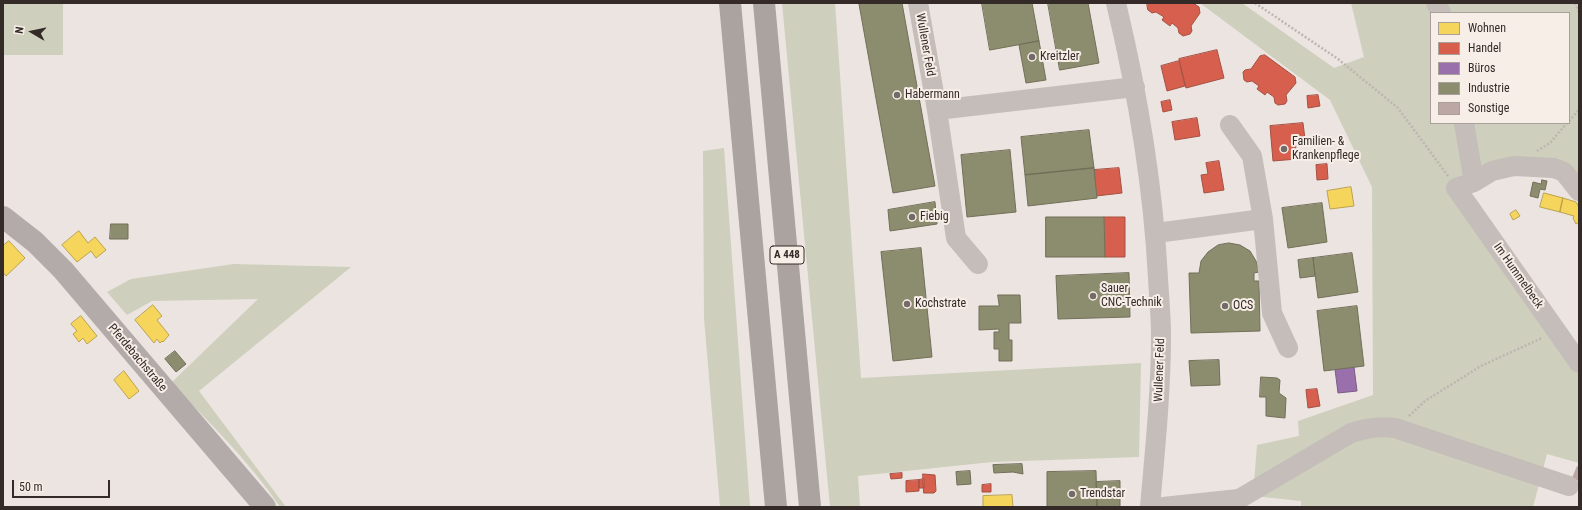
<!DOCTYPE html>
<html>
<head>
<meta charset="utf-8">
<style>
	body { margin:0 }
	#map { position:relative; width:1582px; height:510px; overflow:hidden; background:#ebe4e0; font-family:"Roboto Condensed",sans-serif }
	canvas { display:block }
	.frame { position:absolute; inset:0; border:4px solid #342a28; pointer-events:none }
	.legend { position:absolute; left:1430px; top:12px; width:140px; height:112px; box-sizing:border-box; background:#f7eee8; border:1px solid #a9a09b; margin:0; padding:5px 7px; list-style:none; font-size:12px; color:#342a28 }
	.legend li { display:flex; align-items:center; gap:8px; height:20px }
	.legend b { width:20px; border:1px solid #a9a09b }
	.north { position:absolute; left:12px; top:12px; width:40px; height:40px; -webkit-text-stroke:3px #f7eee8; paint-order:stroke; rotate:279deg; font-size:11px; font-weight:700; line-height:16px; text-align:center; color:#342a28 }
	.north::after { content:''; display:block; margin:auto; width:14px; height:18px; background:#342a28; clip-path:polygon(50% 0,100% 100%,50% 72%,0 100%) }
	.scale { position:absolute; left:12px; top:480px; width:98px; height:18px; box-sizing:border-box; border:2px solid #342a28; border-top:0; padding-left:5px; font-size:12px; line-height:14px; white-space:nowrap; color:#342a28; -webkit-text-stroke:3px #f7eee8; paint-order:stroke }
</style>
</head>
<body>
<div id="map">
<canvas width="1582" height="510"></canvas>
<div class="frame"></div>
<ul class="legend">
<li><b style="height:11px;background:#f6d55c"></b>Wohnen</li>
<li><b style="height:11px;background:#d6604d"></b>Handel</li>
<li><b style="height:11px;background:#9970ab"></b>Büros</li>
<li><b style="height:11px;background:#8c8c6e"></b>Industrie</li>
<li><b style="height:11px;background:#bda7a4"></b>Sonstige</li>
</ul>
<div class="north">N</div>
<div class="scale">50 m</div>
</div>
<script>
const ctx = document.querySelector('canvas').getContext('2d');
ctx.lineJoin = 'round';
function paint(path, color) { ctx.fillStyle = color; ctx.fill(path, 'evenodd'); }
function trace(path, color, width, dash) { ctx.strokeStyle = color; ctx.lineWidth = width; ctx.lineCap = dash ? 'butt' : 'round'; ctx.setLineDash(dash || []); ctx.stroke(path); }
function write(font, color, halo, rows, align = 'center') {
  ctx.font = font + ' "Roboto Condensed",sans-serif'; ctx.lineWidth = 4; ctx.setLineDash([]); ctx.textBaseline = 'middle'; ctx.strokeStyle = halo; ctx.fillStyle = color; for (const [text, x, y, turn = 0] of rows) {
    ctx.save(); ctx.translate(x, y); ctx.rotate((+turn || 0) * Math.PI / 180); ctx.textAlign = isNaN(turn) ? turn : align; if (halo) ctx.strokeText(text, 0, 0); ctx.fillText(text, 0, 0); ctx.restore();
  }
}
const green = new Path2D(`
	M3,3h60v52h-60z
	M782,3h53l26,375 280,-15 -2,94 -147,5 -134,14 2,31h-30z
	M1200,3h42l92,65 30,-11 -13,-54h79l1,120h138v-110h-127l-4,-10h141v182l-63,-23 -62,31 125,182v88l-32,-9 -14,53h-232v-6l-48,-5 4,-51 42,-9 -1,-15 75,-26 -1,-208 -42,-87z
	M724,148l26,359h-30l-16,-189 -1,-167z
	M234,264l117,3 -152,124 87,116h-6c-30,-45 -71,-85 -109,-124l87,-84 -106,2 -25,14 -20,-23 24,-13z`);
const homes = new Path2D(`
	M1351,187l3,19 -24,3 -3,-18z
	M1544,193l19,5 -3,14 -20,-5z
	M1563,198l13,4 3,5v15l-3,2 -3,-6 1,-2 -14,-4z
	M1516,210l4,6 -7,4 -3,-6z
	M79,231l9,12 7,-6 11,13 -10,8 -5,-7 -14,11 -15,-17z
	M9,241l16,17 -19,18 -3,-4v-26z
	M153,305l9,11 -5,4 12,15 -6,7 -1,-1 -2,2 -3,-4 -3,4 -19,-23z
	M81,316l16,20 -10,8 -4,-6 -4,4 -6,-8 4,-3 -6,-7z
	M124,371l15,20 -10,8 -15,-19z
	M1012,495l1,12h-30v-11z`);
const shops = new Path2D(`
	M1147,3h46l6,4 1,6 -9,13 1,5 -2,3 -7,2 -4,-3 -1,-5 -6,-5 -2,3 -8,-6 2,-3 -8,-5 -4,1 -4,-3z
	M1217,50l7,28 -38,10 -7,-29z
	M1265,55l30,22 1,6 -10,12 1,6 -2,3 -7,1 -3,-2 -1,-6 -7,-5 -2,3 -8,-6 2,-3 -7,-5 -5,1 -3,-2 -1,-8 2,-2 6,-1 9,-13z
	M1179,61l6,25 -18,5 -6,-25z
	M1318,95l2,11 -12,2 -1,-12z
	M1170,100l2,10 -9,2 -2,-10z
	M1197,118l3,18 -25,4 -3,-18z
	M1303,123l2,16 -10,1 2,19 -24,2 -3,-35z
	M1219,161l5,29 -20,3 -3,-18 7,-1 -2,-11z
	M1327,164l1,15 -11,1 -1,-15z
	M1119,168l3,25 -26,3 -2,-26z
	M1104,217h21v40h-20z
	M1317,389l3,17 -12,2 -2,-18z
	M902,473v5l-11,1 -1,-5z
	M923,474l12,1 1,16 -2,2h-10z
	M924,479v9h-5v-8z
	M919,480v11l-13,1v-11z
	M991,484v8h-9v-7z`);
const offices = new Path2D(`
	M1354,367l3,24 -19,2 -3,-24z`);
const industry = new Path2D(`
	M863,3h39l33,183 -42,7 -34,-189z
	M982,3h50l7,38 -49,9z
	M1048,3h40l11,60 -39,7z
	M1039,41l7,39 -20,3 -7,-38z
	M1089,130l5,38 -69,7 -4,-38z
	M1010,150l6,62 -49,5 -6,-62z
	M1094,168l3,30 -69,8 -3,-31z
	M1542,180l5,1 -2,9 -5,-1 -2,9 -8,-2 3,-14 8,2z
	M935,202l2,22 -47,7 -2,-21z
	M1322,203l5,39 -39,6 -6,-40z
	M1046,217h58l1,40h-59z
	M111,224h17v15h-18z
	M1229,243l11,2 10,6 6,10 3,11 -5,1v8h5l1,50 -69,2 -2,-60h10l2,-12 7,-9 10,-7z
	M921,248l11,109 -39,4 -12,-109z
	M1352,253l6,39 -40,6 -5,-40z
	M1313,258l2,18 -15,2 -2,-18z
	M1129,273l1,44 -72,2 -2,-43z
	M998,295h22l1,28h-12v17h3v21h-13v-12h-5v-17h5v-3l-20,1v-24h20z
	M1357,306l7,60 -40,5 -7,-60z
	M175,351l11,13 -10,8 -11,-13z
	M1219,360l1,25 -29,1 -2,-25z
	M1261,377l16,1 3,2 -1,13 7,5 -1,20 -19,-2v-19h-6z
	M1022,464l1,10 -10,-2 -19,1 -1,-8z
	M970,471l1,13 -14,1 -1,-13z
	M1096,471l1,36h-50v-35z
	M1120,481v26h-23l-1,-25z`);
const building = new Path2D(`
	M1577,466l2,1v14l-7,-3z`);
const path = new Path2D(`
	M1255,3l83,56 60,49 50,68
	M1575,3l4,9
	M1569,121l10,-11
	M1537,151l13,-8 17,-20
	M1409,416l16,-15 56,-35 61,-28`);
const minor = new Path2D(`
	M918,3l19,107
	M1116,3c22,91 37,181 42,275 1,19 3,38 3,57 0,57 -6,115 -11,172
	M1436,3l5,10
	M1464,123l10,59
	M1230,125l22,31 11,63
	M1579,191l-15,-19 -10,-4 -40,-2 -22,5 -18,11 -18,6 123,175
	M1156,233l107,-14 9,94 16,35
	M978,264l-22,-26 -19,-128 198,-23
	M1163,507l76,-8 112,-66c15,-5 29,-7 44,-5l174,58`);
const major = new Path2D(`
	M3,217l32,25 28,28 202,237`);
const highway = new Path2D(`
	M730,3l46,504
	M764,3l46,504`);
const markers = [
	[1032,57,4,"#746b68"],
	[897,95,4,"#746b68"],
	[1284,149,4,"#746b68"],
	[912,217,4,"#746b68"],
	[1093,296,4,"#746b68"],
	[907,304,4,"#746b68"],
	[1225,306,4,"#746b68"],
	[1072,494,4,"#746b68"]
];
const shields = [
	[787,255,34]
];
const shieldNames = [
	["A 448",787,255]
];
const streetNames = [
	["Wullener Feld",925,45,80],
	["Im Hummelbeck",1518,276,55],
	["Pferdebachstraße",137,358,50],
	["Wullener Feld",1160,370,-88]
];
const poiNames = [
	["Kreitzler",1040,57],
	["Habermann",905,95],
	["Familien- &",1292,142],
	["Krankenpflege",1292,156],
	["Fiebig",920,217],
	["Sauer",1101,289],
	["CNC-Technik",1101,303],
	["Kochstrate",915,304],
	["OCS",1233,306],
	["Trendstar",1080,494]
];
paint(green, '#cecfbc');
paint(homes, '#f6d55c');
trace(homes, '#bca24c', 1);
paint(shops, '#d6604d');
trace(shops, '#a55042', 1);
paint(offices, '#9970ab');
trace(offices, '#7b5b84', 1);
paint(industry, '#8c8c6e');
trace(industry, '#726f59', 1);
paint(building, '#bda7a4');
trace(path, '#bdb5b2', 2.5, [2, 2]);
trace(minor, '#c4bdb9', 20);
trace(major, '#b2aba9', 22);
trace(highway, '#aaa39f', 22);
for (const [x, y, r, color] of markers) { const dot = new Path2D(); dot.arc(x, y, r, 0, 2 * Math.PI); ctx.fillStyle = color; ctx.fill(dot); trace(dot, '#f7eee8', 1.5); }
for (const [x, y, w] of shields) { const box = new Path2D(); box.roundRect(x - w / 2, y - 9, w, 18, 3); ctx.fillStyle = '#f7eee8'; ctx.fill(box); trace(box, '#342a28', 1); }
write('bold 11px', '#342a28', null, shieldNames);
write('12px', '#342a28', '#f7eee8', streetNames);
write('12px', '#342a28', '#f7eee8', poiNames, 'left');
</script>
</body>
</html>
